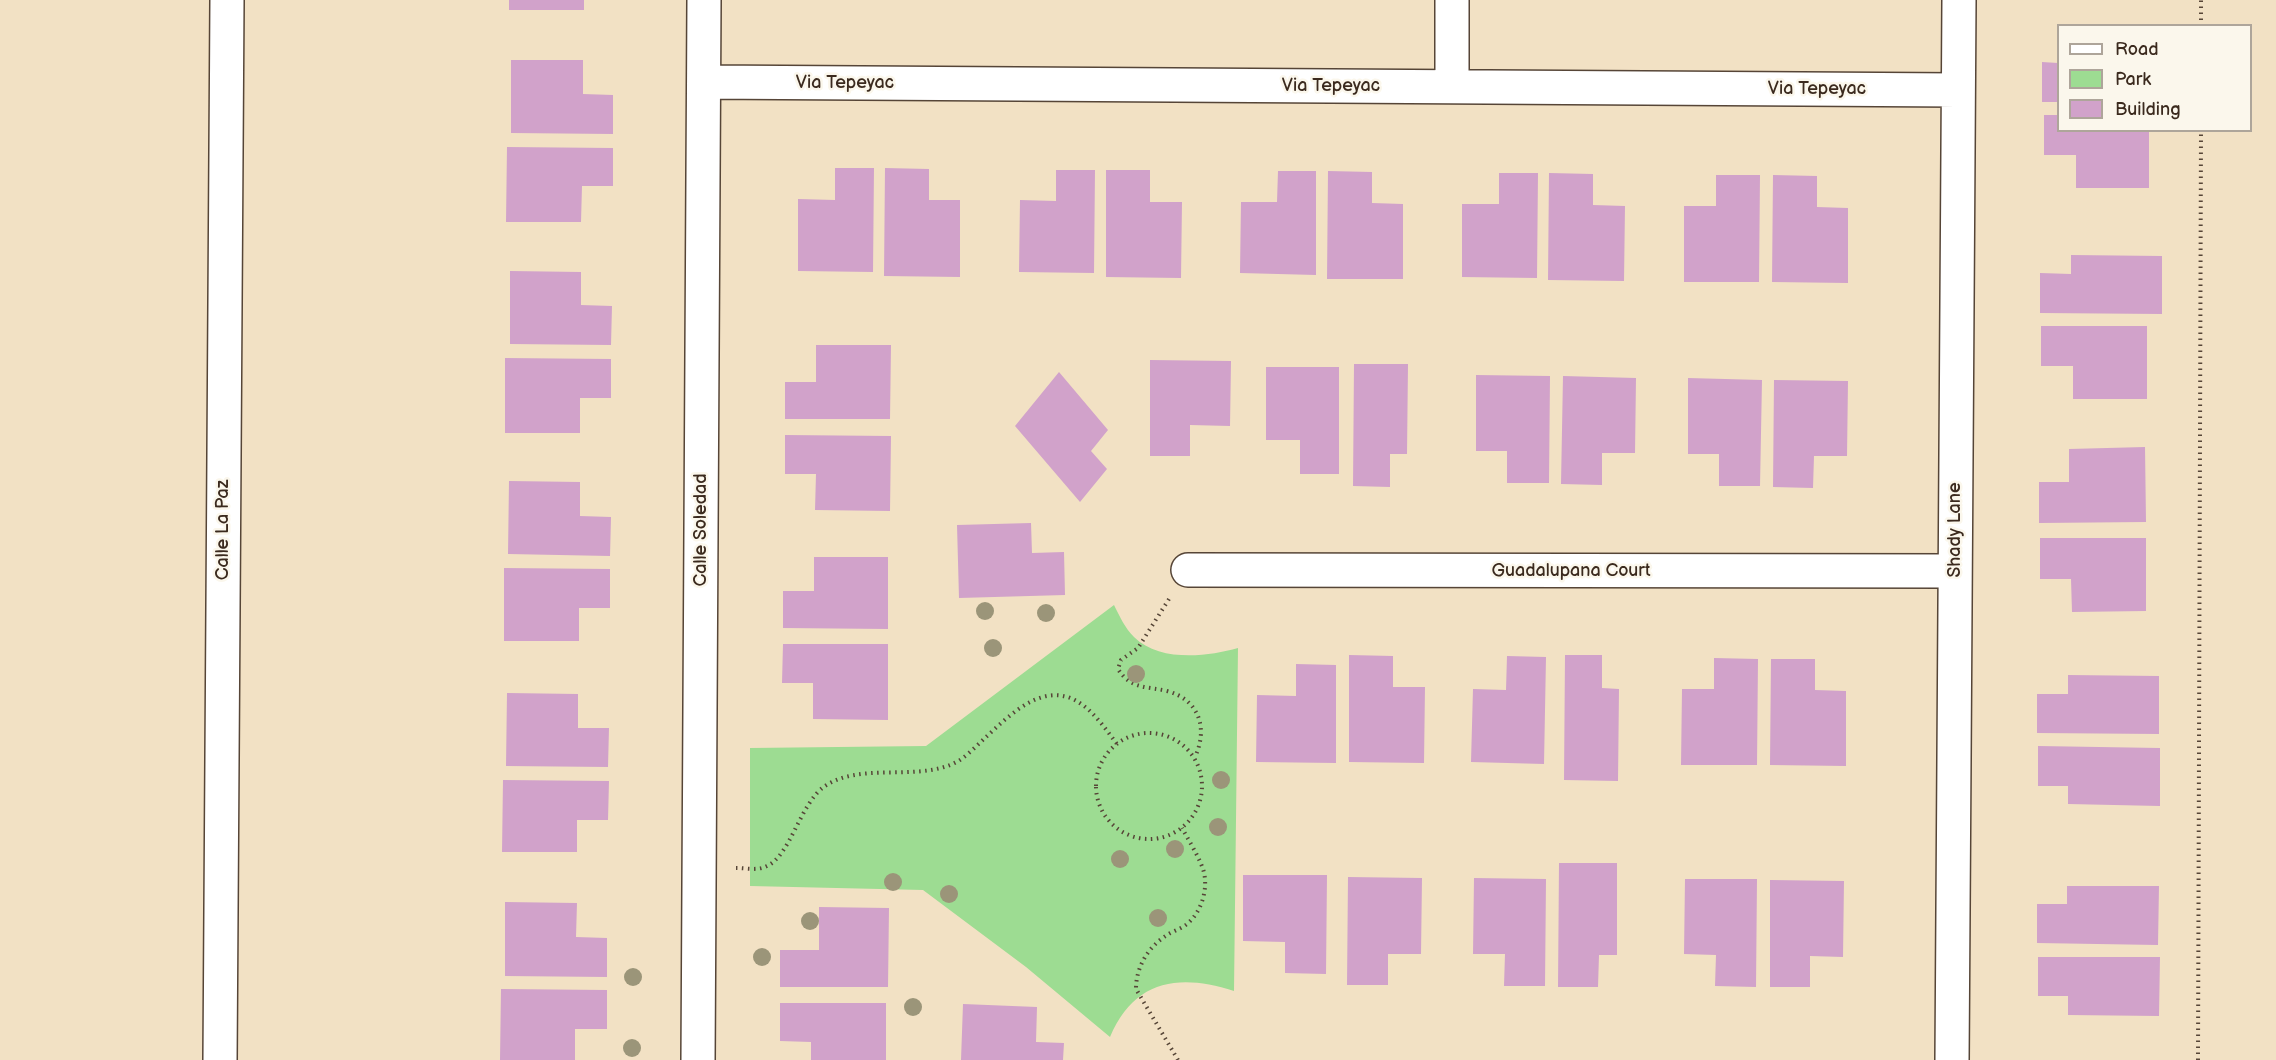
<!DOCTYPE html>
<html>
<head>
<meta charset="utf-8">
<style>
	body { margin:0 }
	#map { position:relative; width:2276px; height:1060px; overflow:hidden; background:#f2e1c4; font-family:"Balsamiq Sans",sans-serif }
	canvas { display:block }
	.legend { position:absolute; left:2057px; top:24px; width:195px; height:108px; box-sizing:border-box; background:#fbf7ec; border:2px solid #aea59a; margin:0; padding:8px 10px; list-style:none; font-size:18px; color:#3b2a1e }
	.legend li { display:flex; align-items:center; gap:12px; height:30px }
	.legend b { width:30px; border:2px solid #aea59a }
</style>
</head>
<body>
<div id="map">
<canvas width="2276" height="1060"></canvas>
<ul class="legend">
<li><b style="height:8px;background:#fff"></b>Road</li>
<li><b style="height:16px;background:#9ddc92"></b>Park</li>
<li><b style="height:16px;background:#d1a2ca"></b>Building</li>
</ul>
</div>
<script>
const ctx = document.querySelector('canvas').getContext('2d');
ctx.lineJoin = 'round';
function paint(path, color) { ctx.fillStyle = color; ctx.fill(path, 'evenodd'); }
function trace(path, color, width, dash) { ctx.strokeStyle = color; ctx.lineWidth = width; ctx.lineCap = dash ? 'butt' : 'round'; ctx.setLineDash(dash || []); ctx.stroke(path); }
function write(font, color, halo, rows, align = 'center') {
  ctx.font = font + ' "Balsamiq Sans",sans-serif'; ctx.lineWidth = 5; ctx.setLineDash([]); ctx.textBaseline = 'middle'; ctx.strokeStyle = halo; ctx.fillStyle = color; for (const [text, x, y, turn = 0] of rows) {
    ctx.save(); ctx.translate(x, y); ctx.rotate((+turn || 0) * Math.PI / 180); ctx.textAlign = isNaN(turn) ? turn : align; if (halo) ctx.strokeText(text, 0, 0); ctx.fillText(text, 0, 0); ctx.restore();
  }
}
const green = new Path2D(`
	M1114,605c6,12 11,23 20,32 25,25 73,20 104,11l-4,343c-55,-18 -100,-11 -124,46l-84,-70 -103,-77 -173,-4v-138l176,-2z`);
const building = new Path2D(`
	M509,0h75v10h-75z
	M511,60h72v34l30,1v39l-102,-1z
	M2042,62l16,1v39h-16z
	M2044,115h14v15h91v58h-73v-33h-32z
	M507,147l106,1v38h-31l-1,36h-75z
	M835,168h39l-1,104 -75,-1v-72l37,1z
	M885,168l44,1v31h31v77l-76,-1z
	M1056,170h39l-1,103 -75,-1 1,-72 36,1z
	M1106,170h44v32h32l-1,76 -75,-1z
	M1278,171h38v104l-76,-2 1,-71h36z
	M1328,171l44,1v31l31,1v75h-76z
	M1499,173h39l-1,105 -75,-1v-73h37z
	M1549,173l44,1v31l32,1 -1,75 -76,-1z
	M1716,175h44l-1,107h-75v-76h32z
	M1773,175l44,1v31l31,1v75l-76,-1z
	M2071,255l91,1v58l-122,-1v-40l31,1z
	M510,271l71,1v33l31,1 -1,39 -101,-1z
	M2041,326h106v73h-74v-33h-32z
	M816,345h75l-1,74h-105v-37h31z
	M505,358l106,1v39h-31v35h-75z
	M1150,360l81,1 -1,65 -40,-1v31h-40z
	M1354,364h54l-1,90h-17v33l-37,-1z
	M1266,367h73v107h-39v-34h-34z
	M1059,372l49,58 -17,21 16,18 -27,33 -65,-76z
	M1476,375l74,1 -1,107h-42v-32h-31z
	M1563,376l73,2 -1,75h-33v32l-41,-1z
	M1688,378l74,2 -2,106h-41v-32h-31z
	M1774,380l74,1 -1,75h-33l-1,32 -40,-1z
	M785,435l106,1 -1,75 -75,-1 1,-36h-31z
	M2145,447l1,75 -107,1v-41h30v-33z
	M509,481l71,1v34l31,1 -1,39 -102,-2z
	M1031,523l1,30 32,-1 1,43 -106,3 -2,-73z
	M2040,538h106v73l-74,1 -1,-33h-31z
	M814,557h74v72l-105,-1v-37h31z
	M504,568l106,1v39h-31v33h-75z
	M783,644h105v76l-75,-1v-36h-31z
	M1349,655l44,1v31h32l-1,76 -75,-1z
	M1565,655h37v33l17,1 -1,92 -54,-1z
	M1507,656l39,1 -2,107 -73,-2 2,-73 33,1z
	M1714,658l44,1 -1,106h-76l1,-76h32z
	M1771,659h44v31l31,1v75l-76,-1z
	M1296,664l40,1v98l-80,-1 1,-67 39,1z
	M2068,675l91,1v58l-122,-1v-39h31z
	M507,693l71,1v34h31l-1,39 -102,-1z
	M2038,746l122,2v58l-92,-2v-18h-30z
	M503,780l106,1 -1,39h-31v32h-75z
	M1559,863h58v92h-18l-1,32h-40z
	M1243,875h84l-1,99 -41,-1v-31l-42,-1z
	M1348,877l74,1 -1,76h-33v31h-41z
	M1474,878l72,1 -1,107h-41l1,-32h-32z
	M1685,879h72l-1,108 -41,-1 1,-31 -32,-1z
	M1770,880l74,1 -1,76 -33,-1v31h-40z
	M2067,886h92l-1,59 -121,-2v-39h30z
	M505,902l72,1 -1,34 31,1v39l-102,-1z
	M819,907l70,1 -1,79h-108v-37h39z
	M2038,957h122l-1,59 -91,-1v-19h-30z
	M501,989l106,1v39h-32v31h-75z
	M780,1003h106v57h-75v-18l-31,-1z
	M963,1004l74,3 -1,35 28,1 -1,17h-102z`);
const path = new Path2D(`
	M2201,26v-26
	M1169,599l-31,49 -17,12 -3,9c13,21 29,17 49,22 33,9 41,38 28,66
	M1096 786a53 53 0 1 1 106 0a53 53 0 1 1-106 0Z
	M736,868c10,0 22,3 31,-2 24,-11 33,-63 58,-80 34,-23 87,-6 125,-21 14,-5 25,-18 36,-28 26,-24 61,-60 98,-31 13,10 23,25 33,38
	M1178,1060l-42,-71c0,-22 12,-42 31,-54 6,-4 14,-6 20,-11 15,-12 22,-37 16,-55 -5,-14 -14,-28 -21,-41
	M2198,1060l3,-930`);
const minor = new Path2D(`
	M1452,0v87
	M704,82l1254,8
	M1188,570l767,1
	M220,1060l7,-1060
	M698,1060l6,-1060
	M1952,1060l7,-1060`);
const trees = [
	[985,611],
	[1046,613],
	[993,648],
	[1136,674],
	[1221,780],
	[1218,827],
	[1175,849],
	[1120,859],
	[893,882],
	[949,894],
	[1158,918],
	[810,921],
	[762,957],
	[633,977],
	[913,1007],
	[632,1048]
];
const streetNames = [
	["Via Tepeyac",845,83],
	["Via Tepeyac",1331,86],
	["Via Tepeyac",1817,89],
	["Calle La Paz",223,530,-90],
	["Calle Soledad",701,530,-90],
	["Shady Lane",1955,530,-90],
	["Guadalupana Court",1571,571]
];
paint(green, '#9ddc92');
paint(building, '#d1a2ca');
trace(minor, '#564537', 36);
trace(path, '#564537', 4, [1.5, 4.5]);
trace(minor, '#fff', 33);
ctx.fillStyle = '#9b9579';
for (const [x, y] of trees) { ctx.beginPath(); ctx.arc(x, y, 9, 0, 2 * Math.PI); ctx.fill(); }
write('18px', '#3b2a1e', '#fbf7ec', streetNames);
</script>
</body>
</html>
